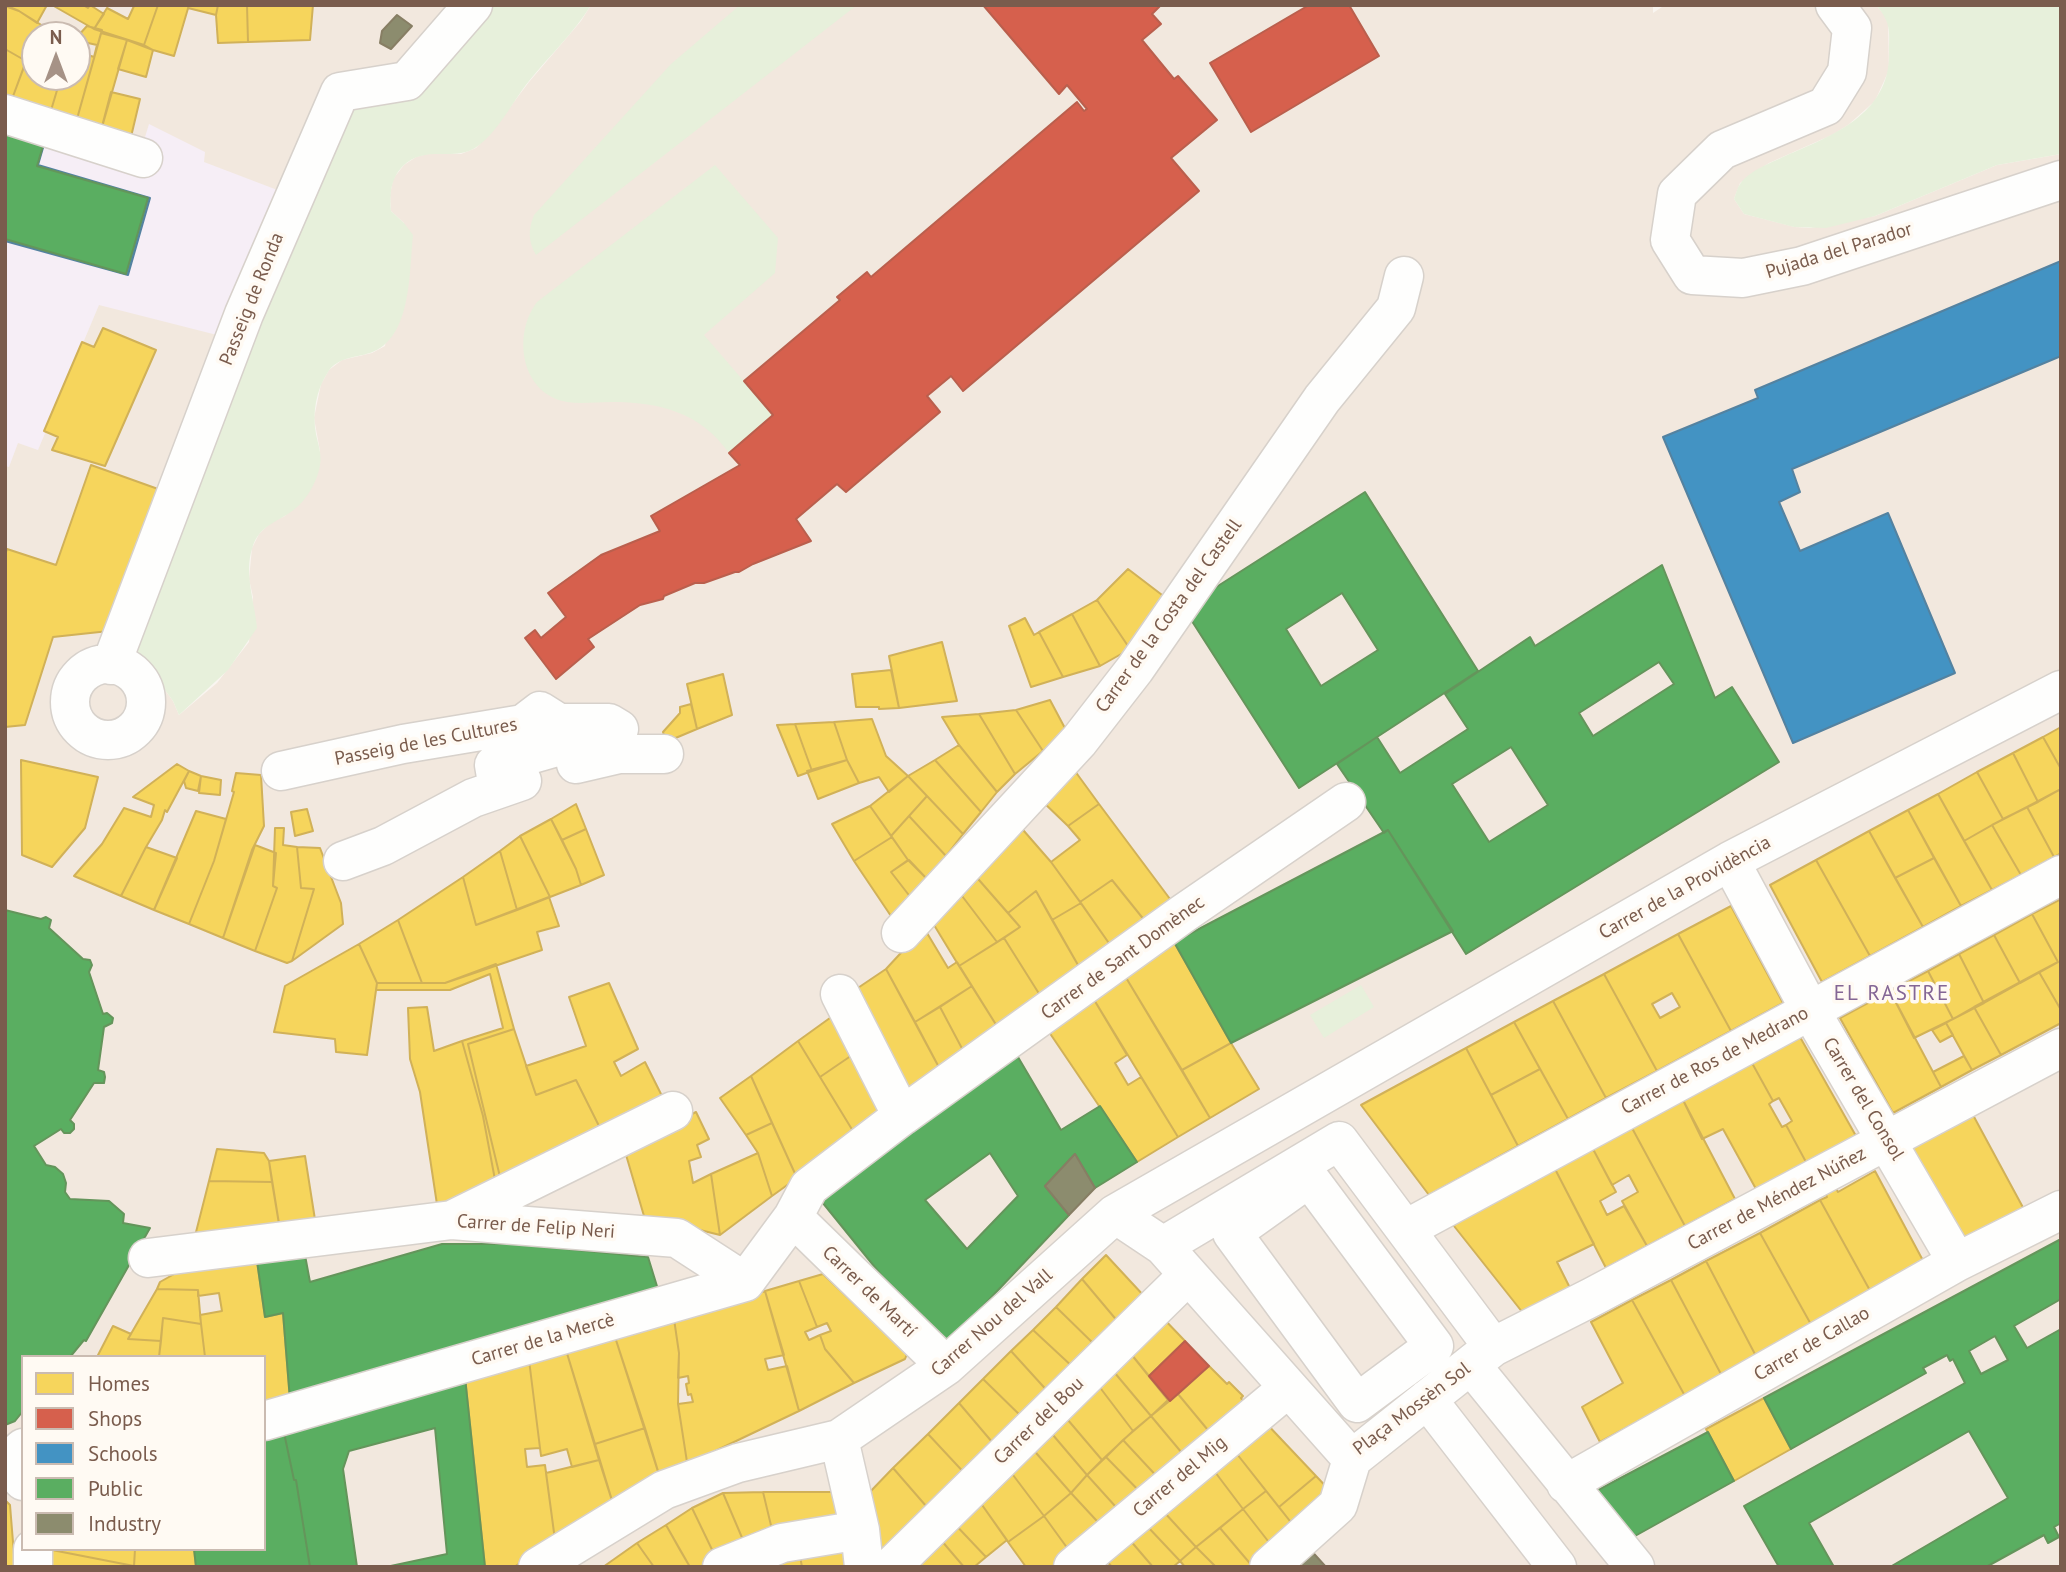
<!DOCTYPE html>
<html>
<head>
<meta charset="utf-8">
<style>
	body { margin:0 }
	#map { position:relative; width:2066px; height:1572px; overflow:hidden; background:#f9f5f0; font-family:"PT Sans",sans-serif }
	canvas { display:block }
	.frame { position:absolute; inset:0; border:7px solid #7a5c4d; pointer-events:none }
	.legend { position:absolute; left:21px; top:1355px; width:245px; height:196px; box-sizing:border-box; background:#fffaf3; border:2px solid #cabbb1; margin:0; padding:9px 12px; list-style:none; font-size:21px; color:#7a5c4d }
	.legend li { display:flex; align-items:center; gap:14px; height:35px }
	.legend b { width:35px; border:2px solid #cabbb1 }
	.north { position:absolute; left:21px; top:21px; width:70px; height:70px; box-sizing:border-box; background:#fffaf3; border:2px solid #cabbb1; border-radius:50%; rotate:0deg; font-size:19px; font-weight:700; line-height:28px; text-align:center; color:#7a5c4d }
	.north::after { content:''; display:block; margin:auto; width:24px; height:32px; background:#a69286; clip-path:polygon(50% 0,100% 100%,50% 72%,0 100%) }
</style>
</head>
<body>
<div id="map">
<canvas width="2066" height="1572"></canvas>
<div class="frame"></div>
<ul class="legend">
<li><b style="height:19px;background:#f6d55c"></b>Homes</li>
<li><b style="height:19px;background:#d6604d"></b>Shops</li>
<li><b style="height:19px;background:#4393c3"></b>Schools</li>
<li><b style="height:19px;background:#5aae61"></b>Public</li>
<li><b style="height:19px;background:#8c8c6e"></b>Industry</li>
</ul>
<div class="north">N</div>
</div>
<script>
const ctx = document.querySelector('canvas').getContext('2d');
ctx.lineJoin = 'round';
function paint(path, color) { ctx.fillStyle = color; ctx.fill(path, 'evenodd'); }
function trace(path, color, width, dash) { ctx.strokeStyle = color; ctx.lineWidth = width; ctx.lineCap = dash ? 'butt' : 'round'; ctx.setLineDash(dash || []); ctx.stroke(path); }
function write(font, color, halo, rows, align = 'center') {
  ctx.font = font + ' "PT Sans",sans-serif'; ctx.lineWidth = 7; ctx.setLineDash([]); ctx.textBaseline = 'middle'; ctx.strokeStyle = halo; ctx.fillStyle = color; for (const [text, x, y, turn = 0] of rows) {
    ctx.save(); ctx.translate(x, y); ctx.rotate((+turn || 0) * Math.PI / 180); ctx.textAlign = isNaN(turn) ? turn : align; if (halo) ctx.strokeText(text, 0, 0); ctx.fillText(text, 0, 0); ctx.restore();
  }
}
const residential = new Path2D(`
	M5,5h484l-355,643 39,53 6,14 38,-32 32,-41 4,-45 -4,-18 3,-31 7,-14 12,-12 14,-6 35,-65 -6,-33 7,-34 8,-14 13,-10 30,-7 13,-7 19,-123 -13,-12 -1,-16 3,-16 11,-14 12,-8 15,-4 30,1 15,-6 22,-25 31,-41 52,-61 10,-16h1062v8l12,-8h211l12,14 1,51 -14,31 -27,24 -14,9 -65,29 -29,20 -6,16 10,15 51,13 15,1 65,-12 122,-51 64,-11v1413h-2056zM35,35h42v42h-42zM23,1357h241v192h-241z`);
const education = new Path2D(`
	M5,122l134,35 10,-33 56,28 -1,10 76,29 -63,144 -118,-30 -61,145 -20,-7 -9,24 -4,-1z`);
const green = new Path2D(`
	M489,5h102c-17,28 -41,50 -62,76 -17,21 -31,52 -54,67 -23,14 -49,-4 -72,18 -13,13 -13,28 -12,45l13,12 9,12c-4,37 -1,104 -43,118 -16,5 -32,4 -42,19 -12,18 -16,41 -12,62 2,10 6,20 4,31 -2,14 -12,33 -23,42 -16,15 -38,16 -45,42 -8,25 3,54 5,79l-29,42 -49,45 -6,-14 -39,-53 93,-257 123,-286z
	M740,5h117l-321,250c-8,-14 -8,-25 -2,-40l137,-151z
	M1876,5h185v149l-64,11 -122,51 -49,12 -32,-1 -50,-13 -10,-15c2,-5 3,-11 6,-15 10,-14 31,-21 45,-28 47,-20 104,-42 104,-101 0,-24 3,-31 -13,-50z
	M715,165l63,73 -3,35 -71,62 69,80 -44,38c-29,-41 -70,-51 -118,-51 -14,0 -30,2 -44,0 -46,-8 -55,-67 -30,-100z
	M1361,985l13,22 -50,31 -14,-23z`);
const homes = new Path2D(`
	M5,5h42l-10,18 -18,-12z
	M52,5h31l5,3 2,-3 14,9 -10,15z
	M131,5h27l-14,40 -50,-16 13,-21 21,11 6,-13z
	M158,5h31l-15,51 -21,-6 -9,-5z
	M189,5h29l-2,10 -28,-7z
	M218,5h29l1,37 -30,1 -2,-28z
	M247,5h66l-3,35 -62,2z
	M5,6l14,5 32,20 -3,4h-13l-9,26 -21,-12z
	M87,26l15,4 -27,96 -26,-9 12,-40h16v-40zM88,43l9,2 -3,12 -9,-3z
	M101,33l26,7 -27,94 -25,-8z
	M127,40l26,10 -7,27 -28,-8z
	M5,49l21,12 -14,38 -7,-4z
	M30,51l5,2v24h26l-12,40 -37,-18z
	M111,92l29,7 -10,42 -30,-7z
	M103,328l53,22 -51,116 -53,-16 6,-13 -14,-6 38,-89 12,5z
	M91,465l67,24 -49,142 -56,6 -28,88 -20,2v-172l2,-6 49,16z
	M1128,569l38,29 -36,51 -33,-49z
	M1097,600l33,49 -30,17 -28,-52z
	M1072,614l28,52 -37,11 -24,-45z
	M1025,618l9,17 5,-3 24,45 -32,10 -22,-61z
	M942,642l15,59 -58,7 -10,-52z
	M891,670l8,38 -20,1v-2h-23l-4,-33z
	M723,674l9,41 -35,14 -10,-45z
	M1050,700l17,32 -24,19 -27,-41z
	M691,704l6,25 -31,13 -3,-10 17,-19v-6z
	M1016,710l27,41 -28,23 -36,-60z
	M979,714l36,60 -18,18 -38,-47 -17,-28z
	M872,719l14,37 22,20 -19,16 -10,-15 -20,6 -12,-23 -13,-38z
	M834,722l13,38 -35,11 -17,-47z
	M795,724l17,47 -14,5 -21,-51z
	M2061,727v42l-18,-32z
	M2043,737l18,32v20l-23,13 -25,-49z
	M959,745l38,47 -16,20 -46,-52z
	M2013,753l25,49 -35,17 -26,-47z
	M21,760l77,17 -13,51 -33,39 -30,-12z
	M847,760l12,23 -41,16 -11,-28z
	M935,760l46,52 -18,22 -55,-58z
	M177,764l12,7 -22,41 -2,-2 -3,10 -16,27 -25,49 -47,-20 28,-32 22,-36 27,9 3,-12 -21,-8z
	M1072,767l27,37 -31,22 -27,-26z
	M189,771l12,5 -3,15 -12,-3 -2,-7z
	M1977,772l26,47 -39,22 -26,-47z
	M236,773l25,2 3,51 -12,24 -29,88 -34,-14 25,-63 20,-69 -2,-1z
	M201,776l20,4 -1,15 -21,-2z
	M908,776l19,20 -36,40 -21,-30z
	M2061,789v64l-7,4 -27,-50z
	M1938,794l54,96 -31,16 -53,-96z
	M927,796l36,38 -17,22 -37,-40z
	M576,804l10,25 -24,11 -11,-21z
	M1099,804l71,95 -25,22 -33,-41 -32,22 -29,-40 29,-22 -12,-14z
	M870,806l22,31 -38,24 -22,-37z
	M2027,807l27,50 -33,18 -29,-50z
	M307,809l6,22 -18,5 -4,-24z
	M1908,810l26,48 -39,20 -26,-47z
	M196,811l30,8 -12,42 -25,63 -35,-14z
	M909,816l37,40 -19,23 -19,-19 -17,-24z
	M551,819l25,50 5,16 -31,12 -30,-61z
	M1017,823l34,39 30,41 -29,17 -16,-29 -28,22 -36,-41z
	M1992,825l29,50 -29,15 -28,-49z
	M275,828h9l-1,17 14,2 4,41 13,1 -22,72 -5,2 -32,-12 22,-63 -4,-2z
	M586,829l18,46 -23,10 -5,-16 -14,-29z
	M1869,831l54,96 -53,29 -54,-96z
	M520,836l30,61 -33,13 -17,-59z
	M892,837l16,23 -17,12 24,31 -20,19 -41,-61z
	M255,845l21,8 -3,33 4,2 -22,63 -32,-13z
	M146,847l31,11 -23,52 -33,-14z
	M297,847l23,1 21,55 2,21 -51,37 22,-72 -13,-1z
	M500,851l17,59 -41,15 -13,-48z
	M1934,858l27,48 -38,21 -28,-49z
	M909,860l18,19 -12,24 -24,-31z
	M1816,860l54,96 -48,26 -52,-97z
	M972,872l48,55 -23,15 -41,-54z
	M463,877l13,48 73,-28 10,29 -22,6 5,18 -97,33h-23l-24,-63z
	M1112,880l33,41 -32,28 -33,-47z
	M956,888l41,54 -38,24 -28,-46z
	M1036,891l46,81 -39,28 -39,-62 16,-11 -12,-14z
	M2061,899v111l-22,-38 19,-10 -26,-48z
	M1081,903l32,46 -31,23 -30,-52z
	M1731,906l52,97 -52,28 -53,-97z
	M2032,914l26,48 -38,21 -26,-48z
	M398,920l15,40 9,23h-45l-18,-39z
	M924,928l24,40 9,-6 15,24 -57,36 -29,-53z
	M1678,934l53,97 -74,40 -53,-97zM1672,993l8,14 -20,11 -8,-14z
	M1994,935l26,48 -36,20 -25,-49z
	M1004,938l39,62 -43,31 -41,-65z
	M1174,942l57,101 -49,27 -57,-94z
	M359,944l18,39 -10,72 -31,-3 -1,-13 -61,-7 11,-46z
	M1959,954l25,49 -31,16 -25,-48z
	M496,964l18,65 -46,15 33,137 -5,4 -13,-69 -21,-75 41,-13 -13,-54 -40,16h-74l1,-7h68z
	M886,969l56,104 -44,32 -55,-107z
	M1928,971l25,48 -39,19 -24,-47z
	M2039,972l22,38v13l-60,32 -27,-48z
	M1604,974l53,97 -51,27 -53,-97z
	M1125,976l85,142 -32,19 -85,-139z
	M609,983l29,66 -24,13 7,14 24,-14 21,42 -63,30 -27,-54 -40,15 -10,-29 60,-20 -17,-49z
	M972,986l28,45 -34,25 -26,-49z
	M1890,991l51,96 -48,26 -53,-95z
	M1093,998l34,57 -12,8 13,22 13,-8 37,60 -41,25 -90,-133z
	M1553,1001l53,97 -38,21 -54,-97z
	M427,1007l7,44 28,-10 21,75 13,69 -58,26 -18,-119 -10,-33 -2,-51z
	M940,1007l26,49 -24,17 -27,-51z
	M1974,1007l27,48 -29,15 -26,-47z
	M841,1010l20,39 -41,28 -22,-36z
	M1514,1022l26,47 -49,26 -25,-47z
	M1946,1023l7,12 -13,7 -8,-12z
	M514,1029l22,66 40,-15 27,54 -102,47 -33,-137z
	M1800,1037l56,99 -50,26 -20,-37 6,-4 -13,-23 -6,3 -21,-38z
	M798,1041l58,95 -59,42 -46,-102z
	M1231,1043l28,46 -49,29 -28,-48z
	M1466,1048l52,98 -89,49 -68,-90z
	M861,1049l30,60 -35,27 -36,-59z
	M1964,1056l8,14 -31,17 -8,-15z
	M1752,1063l21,38 -4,3 13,23 4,-2 20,37 -50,27 -33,-60 -21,10 -19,-39z
	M1540,1069l28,50 -50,27 -27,-51z
	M751,1076l21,47 -26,12 -26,-37z
	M1683,1100l52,99 -50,27 -53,-98z
	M696,1112l13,27 -12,6 4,12 -12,4 4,22 18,-9 9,61 -76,-19 -20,-68z
	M1973,1115l53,98 -60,33 -54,-98z
	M772,1123l25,55 -25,18 -14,-43 -12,-18z
	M1632,1128l53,98 -38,20 -25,-45 16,-9 -9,-17 -17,10 -19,-36z
	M217,1149l47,4 5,8 3,21 -63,-1z
	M1593,1149l23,43 -16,9 7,14 17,-9 23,40 -41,22 -51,-99z
	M758,1153l14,43 -52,39 -9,-61z
	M305,1156l11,70 -36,4 -11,-69z
	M1555,1169l39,75 -37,18 13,26 -47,25 -69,-87 1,-3z
	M1875,1171l52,97 -54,28 -53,-96 7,-3 -2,-5 10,-5 3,5z
	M209,1181l63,1 8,48 -86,10z
	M1820,1200l53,96 -60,32 -53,-95z
	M1760,1233l53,95 -56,30 -51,-97z
	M256,1254l9,63 18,-4 7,87 -26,7v-50h-59l-5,-42 22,-4 -3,-18 -21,3v-6l-41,-1 3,-7 32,-18z
	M1106,1255l38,41 -25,27 -37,-44z
	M1706,1261l51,97 -35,18 -51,-96z
	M823,1274l84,80 -2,5 -51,24 -29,-34 -5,-14 11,-4 -4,-8 -10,4 -18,-46z
	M1082,1279l37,44 -22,24 -41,-40z
	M1671,1280l51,96 -37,20 -53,-96z
	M799,1281l18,46 -12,5 4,8 11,-5 5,14 29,34 -55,28 -34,-120z
	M157,1289l41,1 3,34 -38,-6 -2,23 -33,-2z
	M765,1291l19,64 -19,4 3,11 19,-4 12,45 -109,52 -3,-1 -9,-58 15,-2 -2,-8 -3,1 -2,-11 3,-1 -1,-7 -10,2 1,-25 -5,-34z
	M1632,1300l53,96 -85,46 -18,-35 41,-24 -32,-61z
	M1056,1307l41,40 -22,22 -42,-39z
	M1161,1316l24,25 -36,35 -22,-27z
	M163,1318l38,6 4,33h-46z
	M674,1319l5,34 -1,51 9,58 -26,19 -46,-144z
	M113,1326l18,8 -3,5 33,2 -2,16h-62z
	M1033,1330l42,39 -24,26 -40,-44z
	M615,1337l30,91 -50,16 -29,-94z
	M1127,1349l41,51 -17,16 -42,-50z
	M566,1350l33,110 -27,7 -5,-18 -26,7 -12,-96z
	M1011,1351l40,44 -25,26 -43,-42z
	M529,1360l11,88 -15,1 2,18 18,-2 10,75 -41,27h-29l-20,-190z
	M1109,1366l42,50 -18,15 -38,-50z
	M1209,1366l18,18 2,-2 14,14 -2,2 5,6 -34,31 -34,-41z
	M983,1379l43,42 -28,28 -39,-46z
	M1095,1381l38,50 -31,29 -40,-47z
	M1178,1394l34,41 -25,24 -36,-43z
	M1764,1398l27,51 -57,32 -28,-52z
	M959,1403l39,46 -29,29 -41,-44z
	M1062,1413l40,47 -15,15 -40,-47z
	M1151,1416l36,43 -25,23 -39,-42z
	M1264,1421l52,55 -37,31 -46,-58z
	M645,1428l16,53 -47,26 -19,-63z
	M1047,1428l40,47 -16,18 -41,-47z
	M928,1434l41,44 -36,36 -40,-46z
	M1123,1440l39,42 -16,16 -40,-41z
	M1030,1446l41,47 -27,23 -37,-49z
	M1233,1449l33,42 -23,18 -31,-41z
	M1106,1457l40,41 -21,19 -38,-42z
	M599,1460l15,47 -59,33 -9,-67z
	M1007,1467l37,49 -36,26 -33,-47z
	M893,1468l40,46 -49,53 -16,-73z
	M1212,1468l31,41 -47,38 -32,-35z
	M1087,1475l38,42 -17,16 -37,-40z
	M1316,1476l19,20 -38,34 -18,-23z
	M1266,1491l31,39 -22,20 -32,-41z
	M763,1492l11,46 -28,9 -23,-54z
	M763,1492h81l-6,37 -64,9z
	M723,1493l23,54 -29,13 -25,-52z
	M1071,1493l37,40 -32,27 -32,-44z
	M975,1495l32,45 -21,17 -36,-38z
	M5,1500l5,5 5,62h-10z
	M692,1508l25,52 -16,7h-11l-24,-42z
	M1243,1509l32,41 -22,17 -33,-39z
	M1164,1512l32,35 -16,14 -33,-35z
	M1044,1516l32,44 -9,7h-41l-18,-25z
	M950,1519l36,38 -12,10h-10l-29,-34z
	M666,1525l14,25 10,17h-36l-17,-24z
	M1147,1526l33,35 -7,6h-20l-24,-28z
	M1220,1528l33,39h-37l-20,-20z
	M935,1533l29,34h-64z
	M1129,1539l24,28h-41l-8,-9z
	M841,1540l5,27h-44l-4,-22z
	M637,1543l17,24h-51z
	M798,1545l4,22h-22l-9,-12z
	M1196,1547l20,20h-31l-5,-6z
	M135,1549h59l2,18h-62z
	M135,1549l-1,17 -82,-16v-1z
	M52,1550l82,16v1h-84z`);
const shops = new Path2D(`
	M983,5h178l-9,9 9,10 -19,16 32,39 4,-3 39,44 -46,38 28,33 -236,200 -12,-15 -24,20 13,16 -94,80 -9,-8 -41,35 15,22 -58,23 -14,8h-4l-31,11h-9l-31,13 -1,3 -23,6 -52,34 6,8 -38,32 -31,-41 10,-8 6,8 25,-21 -18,-24 53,-38 59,-24 -9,-15 89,-51 -11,-12 44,-38 -29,-34 96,-81 -3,-3 30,-25 4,5 206,-175 7,9 3,-2 -20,-24 -8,9z
	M1309,5h40l30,51 -128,76 -41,-69z
	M1185,1341l24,25 -39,35 -21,-25z`);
const schools = new Path2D(`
	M5,122l42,12 -9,31 112,33 -22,77 -123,-34z
	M2061,261v95l-269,113 8,23 -21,10 21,49 88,-38 67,160 -162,70 -130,-306 95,-39 -3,-8z`);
const public = new Path2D(`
	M5,124l41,12 -9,30 111,32 -22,76 -121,-35z
	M1365,492l113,179 -179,117 -111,-173 8,-15zM1342,593l36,57 -57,36 -35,-57z
	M1662,565l53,133 17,-11 47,75 -313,192 -78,-124 -4,3 -47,-69 40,-27 23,36 68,-44 -23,-35 85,-57 5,9zM1659,662l15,22 -81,52 -14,-23zM1511,747l37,58 -59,37 -37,-58z
	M1388,830l65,101 -222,112 -57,-101z
	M5,910l36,9 5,-2 5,3 -2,8 34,31 7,1 2,5 -3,7 14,42 4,-1 6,5 -1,5 -8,4 -6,43 6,2 1,5 -1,6h-10l-24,37 4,4v5l-4,4h-6l-3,-4 -27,17 12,19 9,2 8,7 3,9 -1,9 5,7 39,2 15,13 -1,9 27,5 -64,113 -2,-1 -14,17h-47v54l-8,10 -10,4z
	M1015,1052l46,78 39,-24 37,56 -42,26 -20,-34 -30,32 24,29 -120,127 -67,-66 -68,-84zM990,1153l28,43 -51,53 -42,-49z
	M2061,1239v60l-47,27 13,22 34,-19v194l-7,4 5,10 -11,6 -4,-8 -58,32h-96l118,-69 -39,-67 -160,92 25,44h-55l-35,-61 221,-123 -12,-24 -3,2 -3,-6 -24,13 3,5 -135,76 -27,-51zM1995,1336l13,24 -27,14 -12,-23z
	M442,1244h72l134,13 12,39 -370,104 -7,-87 -18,4 -9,-63 48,-4 6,32z
	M465,1377l20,190h-99l61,-13 -12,-126 -86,23 -6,18 14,98h-47l-14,-87h-2l-11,-52z
	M283,1428l11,52h2l14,87h-114l-2,-18h70v-115z
	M1708,1432l26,49 -99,55 -39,-45z`);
const industry = new Path2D(`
	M397,15l15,11 -21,23 -11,-6 2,-12z
	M1075,1154l20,34 -26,27 -24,-29z
	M1307,1546l19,21h-41z`);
const street = new Path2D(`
	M1835,5l17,23 -5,44 -21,34 -104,44 -45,44 -7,46 22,35 51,3 59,-12 259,-86
	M5,114l138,44
	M70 702a38 38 0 1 1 76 0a38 38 0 1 1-76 0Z
	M111,665l133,-351 96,-222 67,-11 66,-76
	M576,764l43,-10h45
	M281,771l122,-27 120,-20 17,-13 19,12h50l10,6 -125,36 4,24
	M343,861l40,-15 90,-48 49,-17
	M1730,861l80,149 147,252
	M901,933l178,-192 56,-72 187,-270 74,-91 8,-32
	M840,994l62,122
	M1309,1178l125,168 -77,57 -125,-170z
	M1115,1214l48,32 189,213 141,-112 -154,-206 -176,105
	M793,1217l153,149
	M452,1220l221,-109
	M1406,1229l655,-354
	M148,1258l304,-38 225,18 68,44
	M1493,1347l99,-50 469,-249
	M1471,1365l164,202
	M1427,1399l130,168
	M264,1421l481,-139 48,-65 16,-30 93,-71 282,-203 162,-111
	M839,1439l21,91 4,37
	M23,1448l-16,15 16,18
	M1566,1484l391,-222 104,-52
	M33,1549v18
	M538,1567l126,-77 74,-27 101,-24 107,-73 169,-152 615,-353 331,-171
	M722,1567l60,-24 78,-13
	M891,1567l297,-292
	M1073,1567l215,-179
	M1269,1567l69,-62 14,-46`);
const streetNames = [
	["Pujada del Parador",1839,251,-17],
	["Passeig de Ronda",252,299,-68],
	["Carrer de la Costa del Castell",1169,616,-54],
	["Passeig de les Cultures",426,742,-11],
	["Carrer de la Providència",1685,888,-29],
	["Carrer de Sant Domènec",1123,958,-36],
	["Carrer de Ros de Medrano",1715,1061,-28],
	["Carrer del Consol",1863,1099,59],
	["Carrer de Méndez Núñez",1777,1199,-28],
	["Carrer de Felip Neri",536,1227,4],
	["Carrer de Martí",869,1292,44],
	["Carrer Nou del Vall",992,1323,-41],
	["Carrer de la Mercè",543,1340,-16],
	["Carrer de Callao",1812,1344,-30],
	["Plaça Mossèn Sol",1412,1409,-37],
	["Carrer del Bou",1039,1421,-44],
	["Carrer del Mig",1180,1477,-40]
];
const neighbourhoodNames = [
	["EL RASTRE",1892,994]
];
paint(residential, '#f2e8de');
paint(education, '#f6eef6');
paint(green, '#e7f0db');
paint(homes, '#f6d55c');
trace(homes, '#d1b158', 2);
paint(shops, '#d6604d');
trace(shops, '#ba5f4d', 2);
paint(schools, '#4393c3');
trace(schools, '#5482a0', 2);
paint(public, '#5aae61');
trace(public, '#64955b', 2);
paint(industry, '#8c8c6e');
trace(industry, '#877e64', 2);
trace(street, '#d7d1cb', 41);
trace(street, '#fefefd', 38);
write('19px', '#7a5c4d', '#fffaf3', streetNames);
ctx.letterSpacing = '2px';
write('21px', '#846695', '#fffaf3', neighbourhoodNames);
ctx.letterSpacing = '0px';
</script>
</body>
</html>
